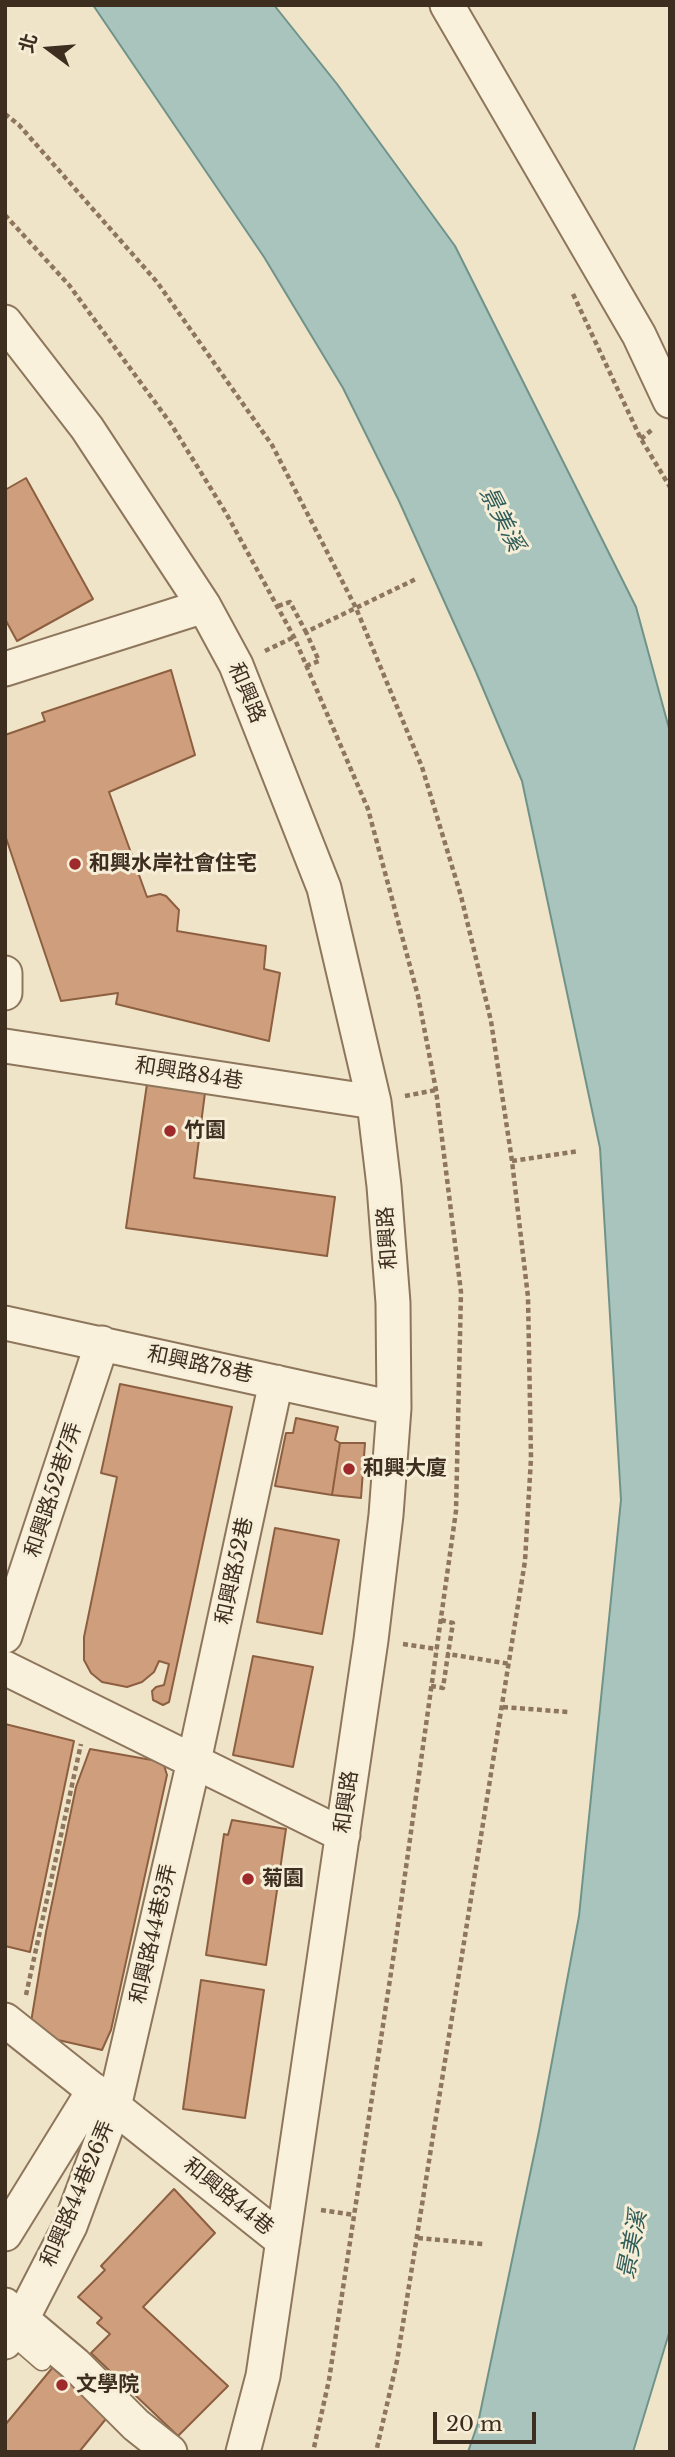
<!DOCTYPE html>
<html>
<head>
<meta charset="utf-8">
<style>
	body { margin:0 }
	#map { position:relative; width:675px; height:2457px; overflow:hidden; background:#f0e4c8; font-family:"Libre Baskerville","Noto Sans TC",serif }
	canvas { display:block }
	.frame { position:absolute; inset:0; border:7px solid #3d2e20; pointer-events:none }
	.north { position:absolute; left:14px; top:14px; width:70px; height:70px; -webkit-text-stroke:5px #f7eed8; paint-order:stroke; rotate:286deg; font-size:19px; font-weight:700; line-height:28px; text-align:center; color:#3d2e20 }
	.north::after { content:''; display:block; margin:auto; width:24px; height:32px; background:#3d2e20; clip-path:polygon(50% 0,100% 100%,50% 72%,0 100%) }
	.scale { position:absolute; left:433px; top:2412px; width:103px; height:32px; box-sizing:border-box; border:4px solid #3d2e20; border-top:0; padding-left:9px; font-size:21px; line-height:24px; white-space:nowrap; color:#3d2e20; -webkit-text-stroke:5px #f7eed8; paint-order:stroke }
</style>
</head>
<body>
<div id="map">
<canvas width="675" height="2457"></canvas>
<div class="frame"></div>
<div class="north">北</div>
<div class="scale">20 m</div>
</div>
<script>
const ctx = document.querySelector('canvas').getContext('2d');
ctx.lineJoin = 'round';
function paint(path, color) { ctx.fillStyle = color; ctx.fill(path, 'evenodd'); }
function trace(path, color, width, dash) { ctx.strokeStyle = color; ctx.lineWidth = width; ctx.lineCap = dash ? 'butt' : 'round'; ctx.setLineDash(dash || []); ctx.stroke(path); }
function write(font, color, halo, rows, align = 'center') {
  ctx.font = font + ' "Libre Baskerville","Noto Sans TC",serif'; ctx.lineWidth = 6; ctx.setLineDash([]); ctx.textBaseline = 'middle'; ctx.strokeStyle = halo; ctx.fillStyle = color; for (const [text, x, y, turn = 0] of rows) {
    ctx.save(); ctx.translate(x, y); ctx.rotate((+turn || 0) * Math.PI / 180); ctx.textAlign = isNaN(turn) ? turn : align; if (halo) ctx.strokeText(text, 0, 0); ctx.fillText(text, 0, 0); ctx.restore();
  }
}
const water = new Path2D(`
	M93,5h181l63,79 118,162 181,361 34,125v1598l-37,122h-165l10,-29 61,-292 40,-215 42,-416 -21,-352 -78,-367 -46,-109 -77,-171 -56,-113 -79,-131z`);
const building = new Path2D(`
	M26,478l67,121 -76,42 -12,-22v-129z
	M171,670l24,85 -86,37 38,105 13,-3 6,2 13,14 -2,21 89,15 -2,23 16,4 -11,68 -153,-37 2,-11 -57,8 -56,-166v-100l40,-14 -3,-8z
	M148,1077l58,8 -12,93 141,19 -8,59 -201,-28z
	M120,1384l112,23 -63,295 -6,3 -10,-5 -1,-9 4,-4 8,-2 5,-21 -10,-3 -5,11 -12,10 -15,5 -25,-5 -11,-9 -7,-13v-23l33,-160 -16,-4z
	M296,1418l42,9 -3,13 5,3 -8,52 -57,-9 11,-53h7z
	M340,1443h25l-4,55 -29,-3z
	M275,1528l64,12 -17,94 -65,-12z
	M253,1656l60,11 -20,100 -60,-12z
	M5,1724l69,17 -44,211 -25,-6z
	M90,1749l73,13 4,13 -56,255 -9,20 -44,-10 -27,-18 15,-90 30,-145z
	M232,1820l54,9 -20,136 -60,-10 18,-121 4,1z
	M201,1980l63,10 -19,128 -62,-9z
	M174,2189l41,44 -72,74 85,79 -50,50 -87,-83 19,-19 -13,-11 5,-5 -24,-21 27,-27 -4,-4z
	M58,2361l56,48 -35,43h-74v-27z`);
const path = new Path2D(`
	M5,114l14,11 138,157 115,163 84,163 66,159 39,129 30,125 21,140 16,136 3,161 -6,103 -128,800 -21,91
	M5,215l64,70 102,139 55,89 68,124 74,172 50,187 18,94 25,202 -5,219 -62,442 -65,427 -16,72
	M573,294l68,145 29,48
	M641,439l13,-11
	M278,606l12,-4 16,30
	M265,651l29,-14
	M306,666l13,-5 -13,-29 112,-54
	M405,1096l31,-6
	M512,1161l67,-10
	M441,1620l12,3 -5,31
	M403,1644l34,5
	M431,1686l12,2 5,-34 62,10
	M503,1707l65,5
	M26,1995l55,-251
	M321,2210l33,5
	M418,2238l65,6`);
const lane = new Path2D(`
	M11,2334l31,27`);
const street = new Path2D(`
	M447,5l192,330 31,66
	M5,322l82,106 117,178 32,59 88,223 50,214 10,84 9,117 1,105 -8,107 -15,125 -108,736 -20,76
	M5,669l199,-63
	M5,973v20
	M5,1046l369,56
	M5,1323l389,85
	M5,1636l97,-293
	M5,1668l338,167
	M5,2020l278,221
	M5,2234l89,-144
	M5,2305l70,59 61,61 34,27
	M5,2342l17,-23 48,-93 44,-119 80,-346 82,-379`);
const markers = [
	[75,864,7,"#9e2a2b"],
	[170,1131,7,"#9e2a2b"],
	[349,1469,7,"#9e2a2b"],
	[248,1879,7,"#9e2a2b"],
	[62,2385,7,"#9e2a2b"]
];
const streetNames = [
	["和興路",246,693,67],
	["和興路84巷",189,1074,9],
	["和興路",388,1238,-94],
	["和興路78巷",200,1365,12],
	["和興路52巷7弄",54,1490,-72],
	["和興路52巷",235,1571,-78],
	["和興路",347,1802,-82],
	["和興路44巷3弄",154,1934,-77],
	["和興路44巷26弄",78,2194,-67],
	["和興路44巷",228,2197,39]
];
const poiNames = [
	["和興水岸社會住宅",89,864],
	["竹園",184,1131],
	["和興大廈",363,1469],
	["菊園",262,1879],
	["文學院",76,2385]
];
const waterNames = [
	["景美溪",501,519,63],
	["景美溪",633,2245,-79]
];
paint(water, '#a9c4bc');
trace(water, '#6f938a', 2);
paint(building, '#cf9f7d');
trace(building, '#8d5f41', 2);
trace(lane, '#8d765c', 21);
trace(street, '#8d765c', 37);
trace(path, '#8d765c', 4.5, [5, 3.5]);
trace(lane, '#faf1dc', 18);
trace(street, '#faf1dc', 33);
for (const [x, y, r, color] of markers) { const dot = new Path2D(); dot.arc(x, y, r, 0, 2 * Math.PI); ctx.fillStyle = color; ctx.fill(dot); trace(dot, '#f7eed8', 2.5); }
write('21px', '#3d2e20', '#f7eed8', streetNames);
write('bold 21px', '#3d2e20', '#f7eed8', poiNames, 'left');
write('italic 23px', '#2f5d5a', '#f7eed8', waterNames);
</script>
</body>
</html>
